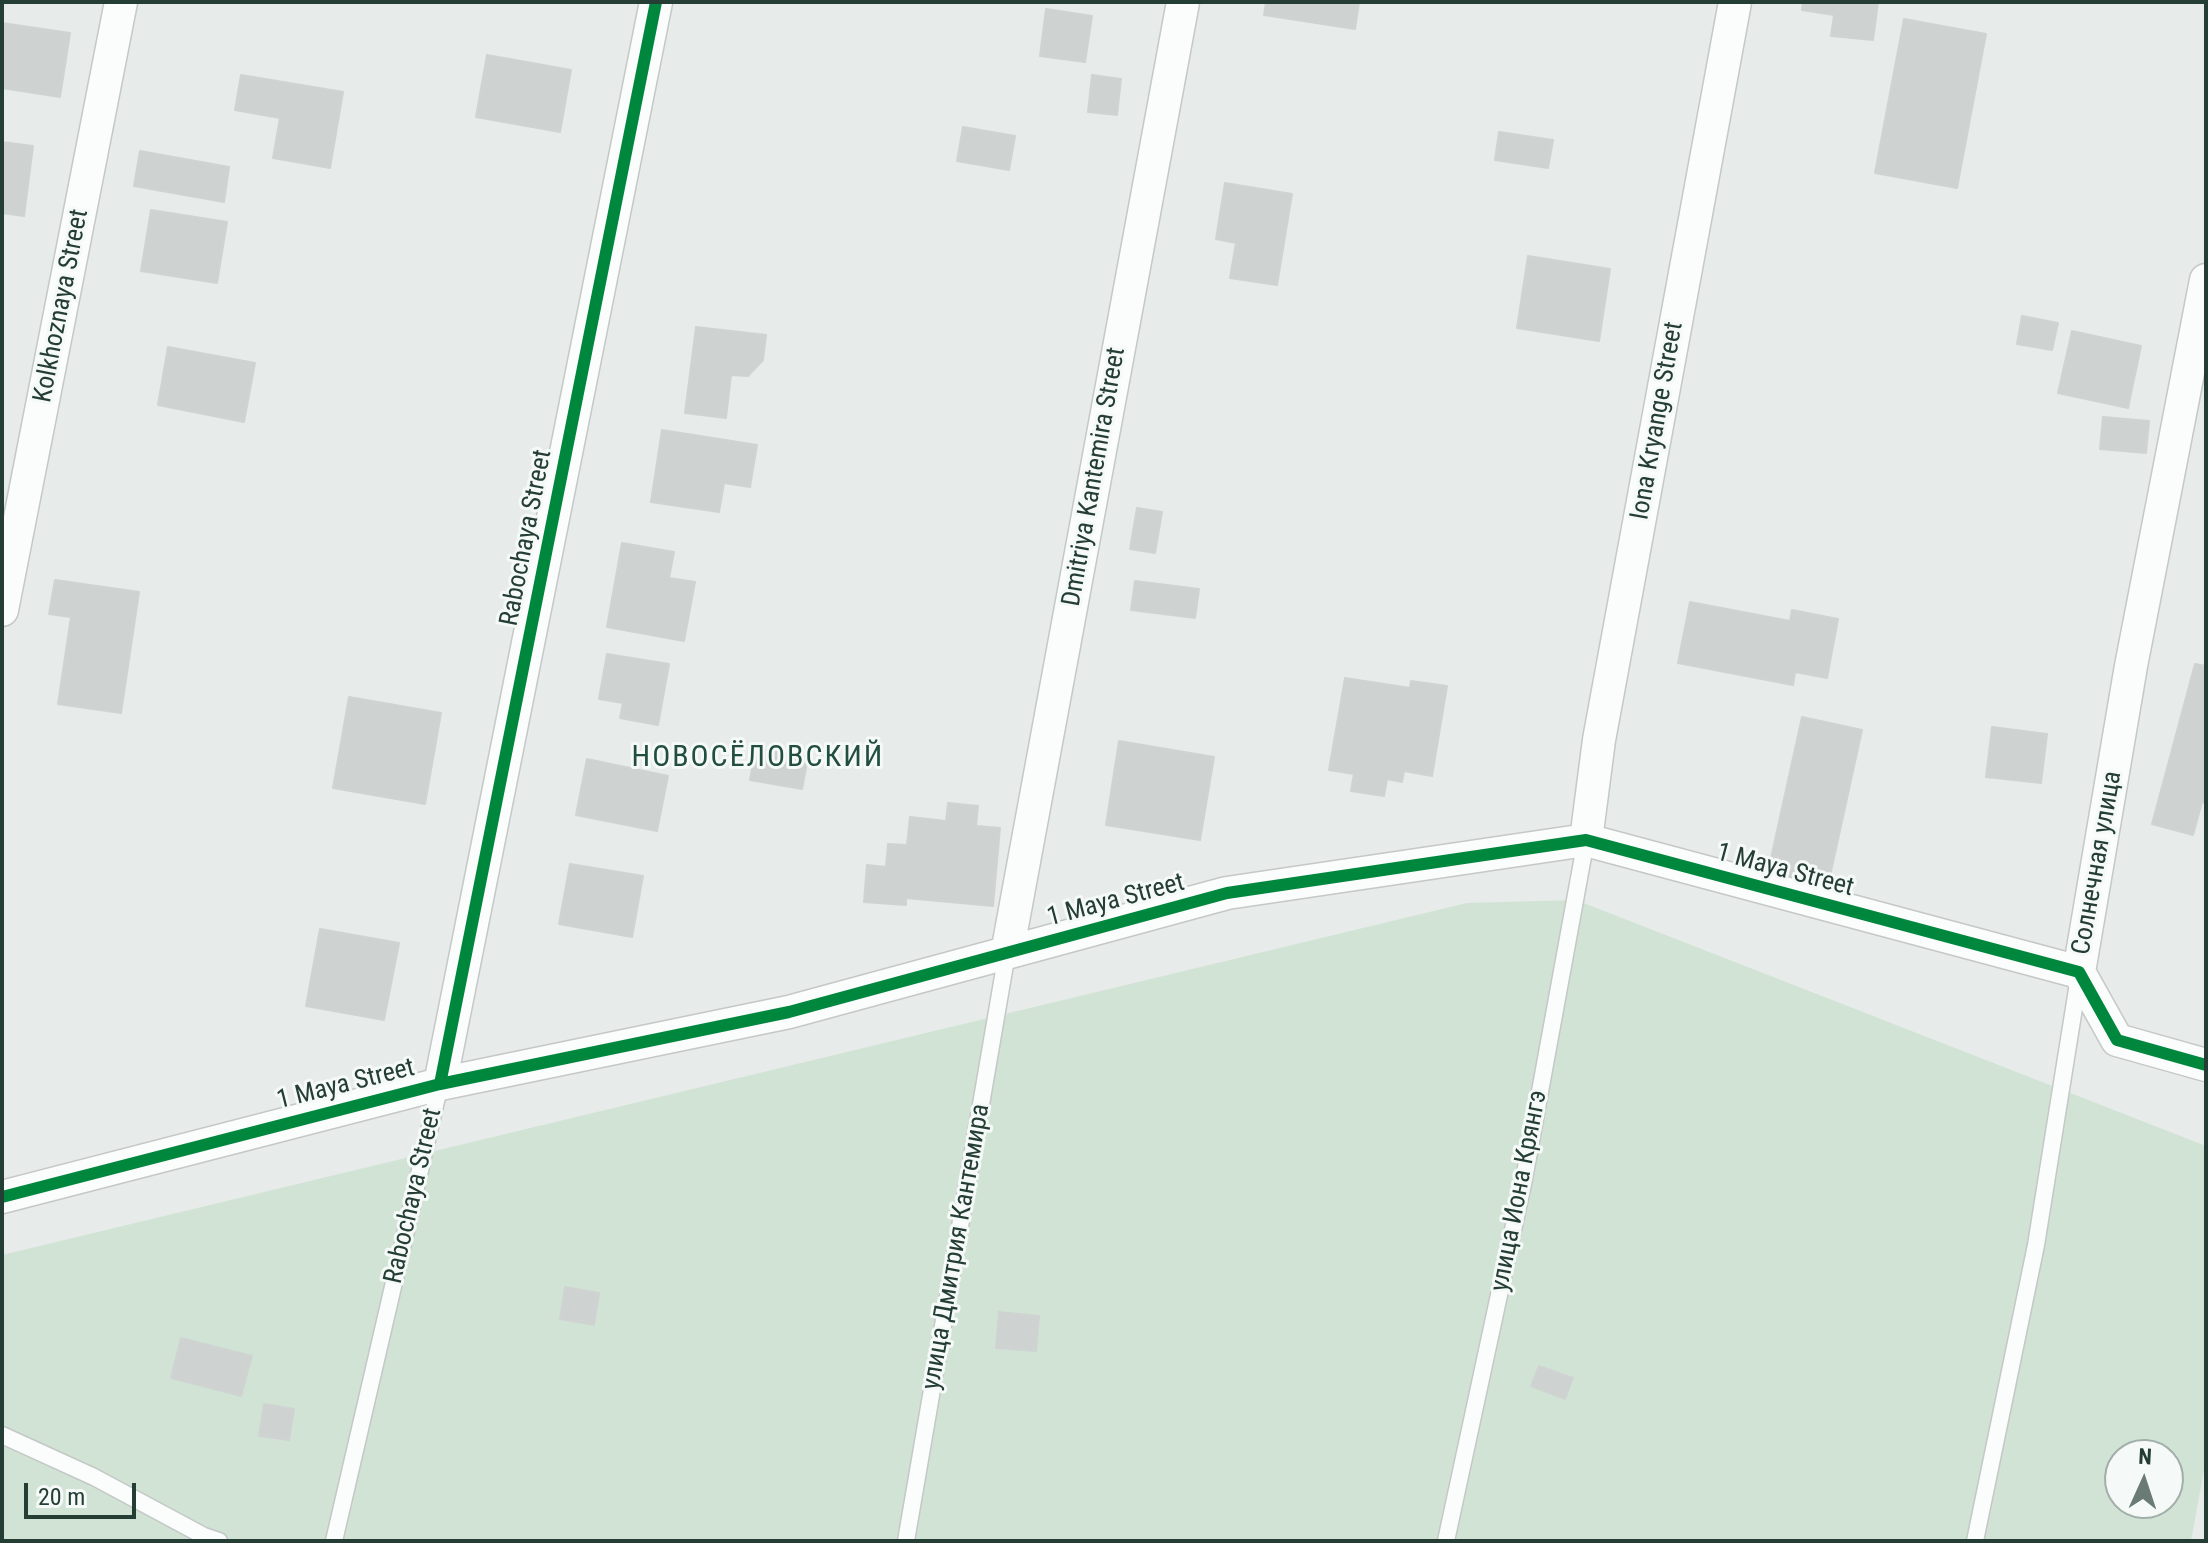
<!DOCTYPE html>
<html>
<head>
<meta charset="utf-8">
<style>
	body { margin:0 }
	#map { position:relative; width:2208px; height:1543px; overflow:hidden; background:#e7ebe9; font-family:"Roboto Condensed",sans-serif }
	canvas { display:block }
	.frame { position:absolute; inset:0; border:4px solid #253e35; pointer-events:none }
	.north { position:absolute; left:2104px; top:1439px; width:80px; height:80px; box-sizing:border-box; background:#f5f9f7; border:2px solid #a2aea9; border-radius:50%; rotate:3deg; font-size:22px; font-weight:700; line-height:32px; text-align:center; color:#253e35 }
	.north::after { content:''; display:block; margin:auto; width:28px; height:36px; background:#697b74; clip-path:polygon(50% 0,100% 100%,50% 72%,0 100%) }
	.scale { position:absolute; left:24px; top:1483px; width:112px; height:36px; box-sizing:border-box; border:4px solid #253e35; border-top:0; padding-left:10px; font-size:24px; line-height:28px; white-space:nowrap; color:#253e35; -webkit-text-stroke:6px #f5f9f7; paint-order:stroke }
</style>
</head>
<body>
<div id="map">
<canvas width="2208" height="1543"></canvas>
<div class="frame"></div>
<div class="north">N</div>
<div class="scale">20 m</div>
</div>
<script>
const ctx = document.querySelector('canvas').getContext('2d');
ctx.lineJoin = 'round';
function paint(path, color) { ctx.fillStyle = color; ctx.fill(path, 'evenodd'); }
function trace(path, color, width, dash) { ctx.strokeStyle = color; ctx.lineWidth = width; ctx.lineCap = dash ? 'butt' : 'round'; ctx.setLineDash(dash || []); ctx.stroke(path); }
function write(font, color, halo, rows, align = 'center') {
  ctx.font = font + ' "Roboto Condensed",sans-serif'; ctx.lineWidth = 6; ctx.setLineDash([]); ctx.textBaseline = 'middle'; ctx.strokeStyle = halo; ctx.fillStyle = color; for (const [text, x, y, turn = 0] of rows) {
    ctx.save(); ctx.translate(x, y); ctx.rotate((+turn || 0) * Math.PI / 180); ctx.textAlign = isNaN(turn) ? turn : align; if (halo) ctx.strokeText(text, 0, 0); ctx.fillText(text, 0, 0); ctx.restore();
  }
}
const green = new Path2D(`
	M1576,900l630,246v313l-15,82h-2189v-286l1465,-352zM2120,1455h48v48h-48z`);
const building = new Path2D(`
	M1266,2h93l-4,27 -91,-14z
	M1803,2h75l-5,38 -42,-4 3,-21 -32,-5z
	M1046,9l46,7 -7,46 -45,-6z
	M1904,19l82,15 -29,154 -82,-15z
	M2,23l68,10 -10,64 -58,-9z
	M487,55l84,15 -11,62 -84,-15z
	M241,75l102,17 -13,76 -57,-10 7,-40 -45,-8z
	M1092,75l29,4 -4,36 -29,-3z
	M963,127l52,9 -6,34 -52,-9z
	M1499,132l54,8 -5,28 -53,-8z
	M2,142l31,4 -9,70 -22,-3z
	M140,151l89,16 -5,35 -90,-16z
	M1225,183l67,11 -15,91 -47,-7 6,-35 -20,-4z
	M151,210l76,12 -10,61 -76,-12z
	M1528,256l82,13 -11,72 -82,-13z
	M2022,316l36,7 -6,27 -35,-6z
	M696,327l70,8 -3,25 -15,16 -17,-1 -5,43 -41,-5z
	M2072,331l69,15 -13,62 -70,-15z
	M168,347l87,16 -11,59 -86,-17z
	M2103,417l46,4 -3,32 -46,-4z
	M662,430l95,15 -7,42 -26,-4 -5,29 -68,-10z
	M1137,508l25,4 -7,41 -25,-4z
	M622,543l52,9 -5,26 26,4 -11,59 -77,-14z
	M55,580l84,12 -18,121 -63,-9 13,-87 -22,-3z
	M1135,581l64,8 -4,29 -64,-8z
	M1690,602l100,19 2,-11 46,9 -11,59 -32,-6 -2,13 -115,-22z
	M607,654l62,10 -11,61 -38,-7 3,-15 -24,-4z
	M2195,664l11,2v137l-4,-1 -9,33 -41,-11z
	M1345,678l65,10 1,-7 36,5 -15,90 -28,-5 -2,11 -15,-3 -3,17 -33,-5 3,-17 -25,-4z
	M349,697l92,16 -16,91 -92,-16z
	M1802,717l60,13 -34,155 -60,-13z
	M1992,727l55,7 -6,49 -55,-6z
	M1119,741l95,16 -14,83 -94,-15z
	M756,748l52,9 -6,32 -52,-9z
	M587,759l81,17 -11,55 -81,-16z
	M948,803l30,3 -2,20 24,2 -7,78 -87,-8v7l-42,-3 3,-37 19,2 2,-23 19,1 3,-28 36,4z
	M570,864l73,12 -11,61 -73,-13z
	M320,929l79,14 -15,77 -78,-14z
	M565,1287l34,6 -5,32 -34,-6z
	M999,1312l40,4 -3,35 -40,-3z
	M181,1338l71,18 -11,40 -70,-18z
	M1539,1366l34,12 -8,21 -34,-13z
	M264,1404l30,5 -5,31 -30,-4z`);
const service = new Path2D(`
	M2,1435l92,42 110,59 15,5
	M334,1541l106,-457
	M906,1541l101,-588
	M1446,1541l78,-362 62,-339
	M1975,1541l61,-296 43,-268`);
const minor = new Path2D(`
	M2,610l119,-608
	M1586,840l13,-100 136,-738
	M1007,953l176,-951
	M2079,972l52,-306 75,-386
	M440,1084l216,-1082
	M2,1197l438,-113 349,-72 438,-119 359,-53 493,132 38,68 89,25`);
const cycleway = new Path2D(`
	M440,1084l216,-1082
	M2,1197l438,-113 349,-72 438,-119 359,-53 493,132 38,68 89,25`);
const streetNames = [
	["Kolkhoznaya Street",62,306,-79],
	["Iona Kryange Street",1658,421,-80],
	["Dmitriya Kantemira Street",1095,477,-80],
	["Rabochaya Street",527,538,-79],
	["Солнечная улица",2098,863,-80],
	["1 Maya Street",1785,871,15],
	["1 Maya Street",1116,901,-15],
	["1 Maya Street",346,1085,-14],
	["улица Иона Крянгэ",1520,1191,-79],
	["Rabochaya Street",414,1196,-77],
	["улица Дмитрия Кантемира",957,1247,-80]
];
const quarterNames = [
	["НОВОСЁЛОВСКИЙ",758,758]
];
paint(green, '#d1e3d5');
paint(building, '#ced2d0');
trace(building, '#cfd4d2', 2);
trace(service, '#c4c8c6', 19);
trace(minor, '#c4c8c6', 35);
trace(service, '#fbfcfc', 16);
trace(minor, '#fbfcfc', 32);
trace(cycleway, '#00873e', 12);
write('26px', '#253e35', '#f5f9f7', streetNames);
ctx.letterSpacing = '2px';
write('30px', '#224e40', '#f5f9f7', quarterNames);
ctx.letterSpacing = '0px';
</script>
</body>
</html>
